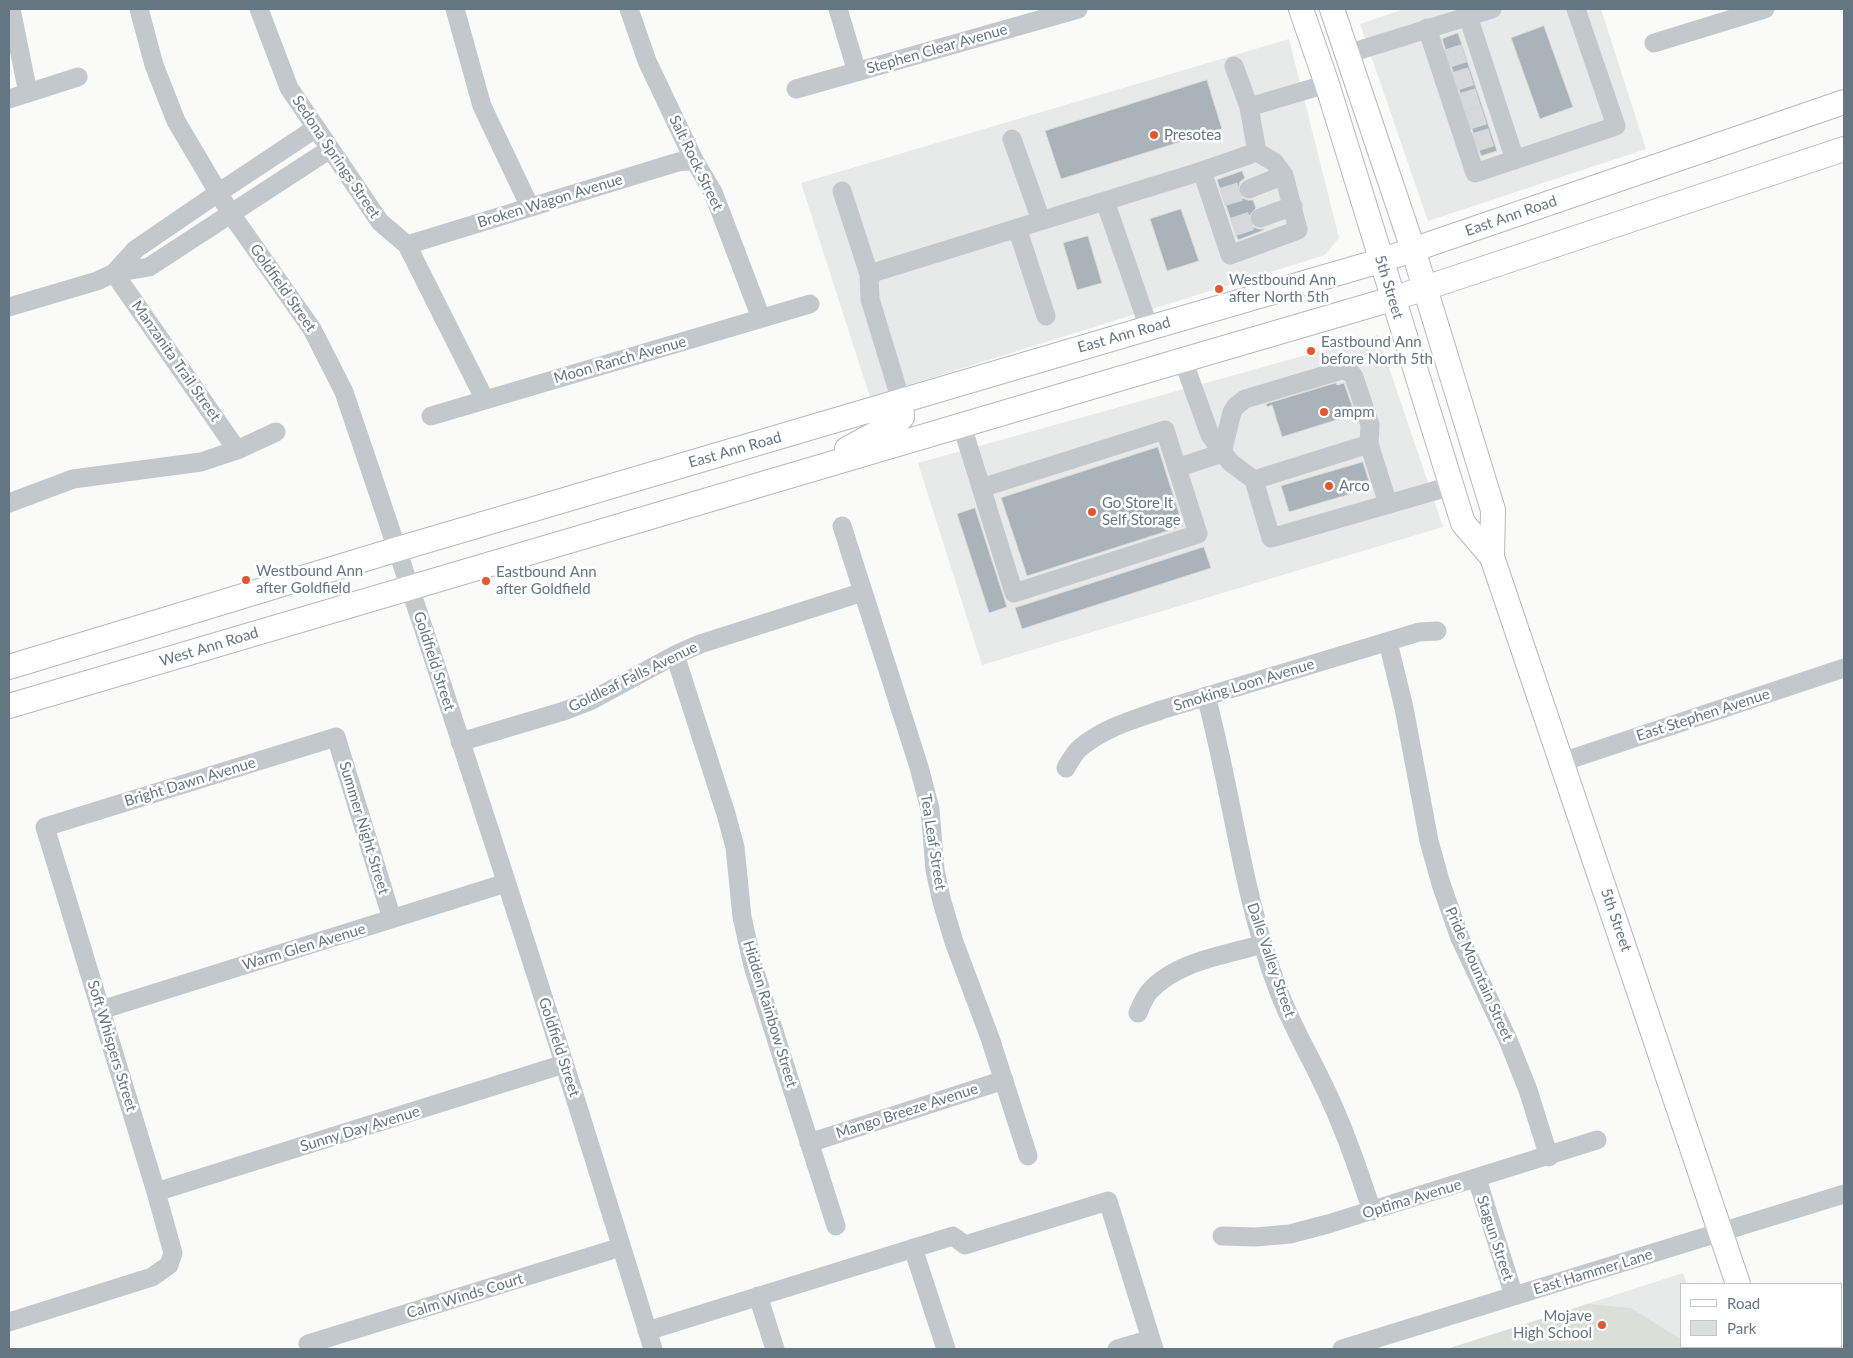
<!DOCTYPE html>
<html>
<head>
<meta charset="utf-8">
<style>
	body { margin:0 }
	#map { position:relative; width:1853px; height:1358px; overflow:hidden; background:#fafaf8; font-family:Lato,sans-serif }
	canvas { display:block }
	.frame { position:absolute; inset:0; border:10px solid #657683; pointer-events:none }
	.legend { position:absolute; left:1680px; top:1283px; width:162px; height:65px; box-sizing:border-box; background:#fff; border:1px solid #c1c8cd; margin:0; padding:6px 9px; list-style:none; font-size:15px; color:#657683 }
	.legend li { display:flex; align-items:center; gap:10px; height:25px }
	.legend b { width:25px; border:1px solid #c1c8cd }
</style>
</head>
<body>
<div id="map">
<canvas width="1853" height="1358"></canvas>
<div class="frame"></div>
<ul class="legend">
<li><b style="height:6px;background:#fff"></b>Road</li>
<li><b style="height:14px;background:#dadfd7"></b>Park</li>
</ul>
</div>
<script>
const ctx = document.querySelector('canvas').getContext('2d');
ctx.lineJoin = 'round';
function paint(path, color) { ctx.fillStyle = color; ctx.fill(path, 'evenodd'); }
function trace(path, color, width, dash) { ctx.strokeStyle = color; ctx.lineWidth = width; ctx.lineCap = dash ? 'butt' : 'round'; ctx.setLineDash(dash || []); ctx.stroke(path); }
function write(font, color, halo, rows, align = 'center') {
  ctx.font = font + ' Lato,sans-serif'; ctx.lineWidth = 5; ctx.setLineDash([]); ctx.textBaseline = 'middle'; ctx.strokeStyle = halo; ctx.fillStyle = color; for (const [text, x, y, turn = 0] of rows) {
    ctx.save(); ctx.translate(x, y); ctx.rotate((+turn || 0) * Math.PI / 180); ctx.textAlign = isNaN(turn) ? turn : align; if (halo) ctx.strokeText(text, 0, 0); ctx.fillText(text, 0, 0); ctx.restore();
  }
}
const built = new Path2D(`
	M1404,9h197l45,140 -218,72 -68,-197z
	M1289,39l50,199 -14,17 -455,142 -69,-214z
	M1378,335l65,192 -461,138 -64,-202z
	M1683,1273l4,11h-5v63h25l1,2h-261z`);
const green = new Path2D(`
	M1588,1304l43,4 51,32v7h6l2,2h-243z`);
const building = new Path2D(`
	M1544,26l29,81 -33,12 -29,-81z
	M1458,33l39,118 -16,5 -39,-117z
	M1207,80l15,49 -161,50 -16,-48z
	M1242,171l3,7 -5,4 -2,11 4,5 6,2h5l3,8 -7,8 1,6 3,5 6,2h5v1l-26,10 -21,-60z
	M1181,209l18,52 -32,10 -17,-52z
	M1088,236l14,47 -25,7 -14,-47z
	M1336,383l1,2 7,-2 11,31 -73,23 -10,-32 -5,2 -1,-3z
	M1158,447l25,79 -156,50 -26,-78z
	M1363,462l8,26 -82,24 -8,-26z
	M975,508l32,99 -18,6 -32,-99z
	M1204,547l7,21 -189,61 -7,-21z`);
const minorTunnel = new Path2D(`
	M1446,59l19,-6
	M1453,82l19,-6
	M1460,103l19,-6
	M1466,121l19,-6
	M1473,143l19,-6
	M1222,197l27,-8
	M1233,227l27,-9`);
const minor = new Path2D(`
	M11,9l17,84
	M139,9l15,56 22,56 55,93 81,115 32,63c108,317 211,637 309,957
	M259,9l30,79 91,134 27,23 78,155
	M455,9l27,97 48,101
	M629,9l18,52 47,99 19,32 48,126
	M838,9l19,63
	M1468,16l47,144
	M1427,28l48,145 141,-47 -40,-117
	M1654,43l111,-34
	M1347,54l145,-45
	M1234,66l15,41
	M796,89l282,-80
	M9,99l69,-22
	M1012,139l29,81
	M1202,171l55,-19
	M1249,189l35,-14
	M842,191l27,83 333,-103 28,84 68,-25 -14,-55 -10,-13 -17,-10 -8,-45 78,-23
	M1105,201l44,127
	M1260,218l33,-12
	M1017,228l29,88
	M407,245l271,-83 16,-2
	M114,273l22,-24 82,-56 98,-65
	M114,273l123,177
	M869,274l1,25 31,102
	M9,307l88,-26 17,-8 35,-6 181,-118
	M1183,360l27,75 20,27 24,18 115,-36 19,60
	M431,416l379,-112
	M962,426l52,167 184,-59 -33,-104 -184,58
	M1177,468l45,-15 10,-41 4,-6 9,-7 97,-29 8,2 4,5 16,48 -1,19
	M1254,480l17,58 180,-52
	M9,503l64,-24 128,-17 36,-12 39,-18
	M842,526l77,241 11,42 5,61 7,32 12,40 36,96 38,118
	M1388,642l16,66 25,133 12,43 19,54 48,102 20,50 21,67
	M675,655l51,159 9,33 7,70 11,49 83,260
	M1206,696c26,97 36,197 71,291 12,33 29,62 44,93 21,42 36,86 51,131
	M460,742l104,-31 26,-10 85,-46 25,-11 163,-52
	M1562,762l282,-94
	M1066,768c4,-7 8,-15 14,-20 23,-20 53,-28 81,-38l258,-78 18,-1
	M101,1010l405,-127
	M1138,1013c3,-7 6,-15 11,-21 27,-31 77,-37 114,-48
	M809,1143l195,-63
	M1477,1179l37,117
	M156,1192l408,-128
	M1222,1236l34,1 34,-3 38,-10 269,-84
	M913,1248l33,101
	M758,1296l17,53
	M9,1322l143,-45 17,-12 4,-12 -17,-61 -111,-365 291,-90 56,182
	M647,1331l306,-95 12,9 143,-44 46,148
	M308,1344l313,-97
	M1117,1349l34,-10
	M1342,1349l502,-155`);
const major = new Path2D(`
	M1301,9l26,75 136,439 29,34
	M1332,9l81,240 80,261 -1,47 246,727
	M847,449l37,-20 9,-3 9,-9 -1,-16
	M9,667l389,-118 751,-221 231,-67 464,-159
	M9,706l1174,-346 209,-61 452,-150
	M1759,1347l1,2`);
const markers = [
	[1154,135,5,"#e4572e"],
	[1219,289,5,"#e4572e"],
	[1311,351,5,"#e4572e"],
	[1324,412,5,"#e4572e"],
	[1329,486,5,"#e4572e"],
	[1092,512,5,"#e4572e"],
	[246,580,5,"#e4572e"],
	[486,581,5,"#e4572e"],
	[1602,1325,5,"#e4572e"]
];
const streetNames = [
	["Stephen Clear Avenue",937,49,-16],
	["Sedona Springs Street",336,157,56],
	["Salt Rock Street",696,163,64],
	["Broken Wagon Avenue",550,201,-17],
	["East Ann Road",1511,216,-19],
	["5th Street",1389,287,73],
	["Goldfield Street",283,288,55],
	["East Ann Road",1124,335,-16],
	["Moon Ranch Avenue",620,360,-16],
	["Manzanita Trail Street",176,361,55],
	["East Ann Road",735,450,-16],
	["West Ann Road",209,647,-17],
	["Goldfield Street",434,661,72],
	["Goldleaf Falls Avenue",633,677,-26],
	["Smoking Loon Avenue",1244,685,-17],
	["East Stephen Avenue",1703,715,-18],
	["Bright Dawn Avenue",190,782,-17],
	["Summer Night Street",364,828,73],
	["Tea Leaf Street",933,842,81],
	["5th Street",1616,920,71],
	["Warm Glen Avenue",304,947,-17],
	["Dalle Valley Street",1271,960,71],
	["Pride Mountain Street",1479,974,66],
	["Hidden Rainbow Street",770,1014,73],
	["Soft Whispers Street",112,1046,73],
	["Goldfield Street",559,1047,72],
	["Mango Breeze Avenue",907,1111,-18],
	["Sunny Day Avenue",360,1129,-17],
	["Optima Avenue",1412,1199,-17],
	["Stagun Street",1495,1238,72],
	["East Hammer Lane",1593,1272,-17],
	["Calm Winds Court",465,1296,-17]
];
const poiNames = [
	["Presotea",1164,135],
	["Westbound Ann",1229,280],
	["after North 5th",1229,297],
	["Eastbound Ann",1321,342],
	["before North 5th",1321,359],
	["ampm",1334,412],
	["Arco",1339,486],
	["Go Store It",1102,503],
	["Self Storage",1102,520],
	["Westbound Ann",256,571],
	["after Goldfield",256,588],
	["Eastbound Ann",496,572],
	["after Goldfield",496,589],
	["Mojave",1592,1316,"right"],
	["High School",1592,1333,"right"]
];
paint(built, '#e8e9e9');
paint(green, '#dadfd7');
paint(building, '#aab3b9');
trace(building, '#dcdcda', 1);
trace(minorTunnel, '#d5d9db', 19, [19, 9]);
trace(major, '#b5babe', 26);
trace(minor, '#c3c8cc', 19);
trace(major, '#fff', 24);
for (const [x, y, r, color] of markers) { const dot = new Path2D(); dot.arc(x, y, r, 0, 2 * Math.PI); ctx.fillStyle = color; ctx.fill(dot); trace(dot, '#fff', 2); }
write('15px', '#657683', '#fff', streetNames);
write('15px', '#657683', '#fff', poiNames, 'left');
</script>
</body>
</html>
